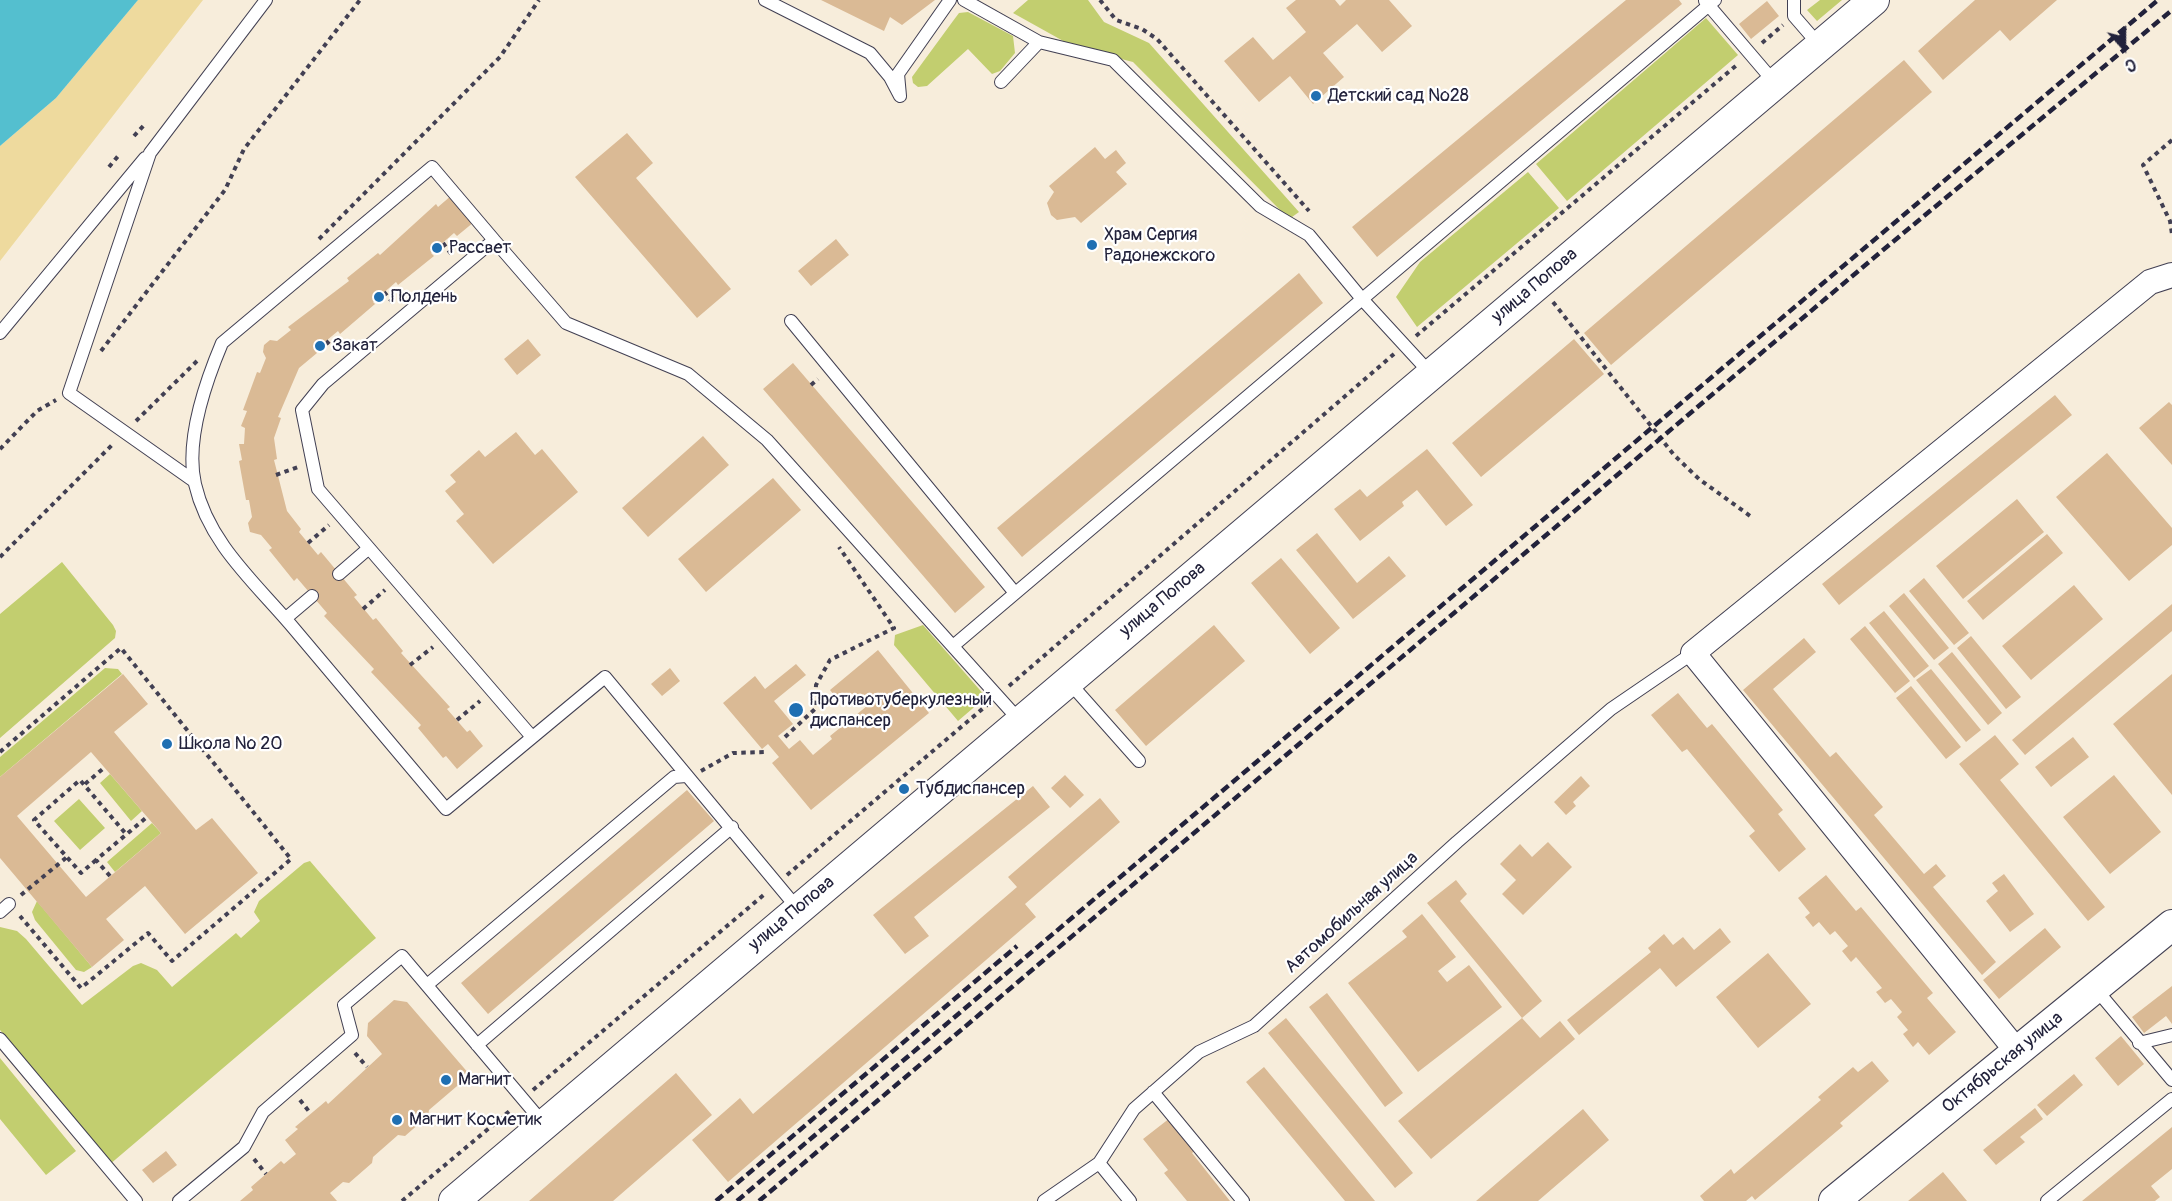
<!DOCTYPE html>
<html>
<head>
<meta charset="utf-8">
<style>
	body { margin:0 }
	#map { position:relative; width:2172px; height:1201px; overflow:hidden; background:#f7eddb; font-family:Pangolin,sans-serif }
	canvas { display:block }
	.north { position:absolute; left:2094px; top:18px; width:60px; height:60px; -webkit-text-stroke:4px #fff; paint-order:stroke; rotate:159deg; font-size:16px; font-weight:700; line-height:24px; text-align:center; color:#22223b }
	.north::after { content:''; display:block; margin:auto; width:21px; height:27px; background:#22223b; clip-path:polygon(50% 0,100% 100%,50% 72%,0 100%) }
</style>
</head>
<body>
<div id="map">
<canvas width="2172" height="1201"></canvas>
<div class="north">С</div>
</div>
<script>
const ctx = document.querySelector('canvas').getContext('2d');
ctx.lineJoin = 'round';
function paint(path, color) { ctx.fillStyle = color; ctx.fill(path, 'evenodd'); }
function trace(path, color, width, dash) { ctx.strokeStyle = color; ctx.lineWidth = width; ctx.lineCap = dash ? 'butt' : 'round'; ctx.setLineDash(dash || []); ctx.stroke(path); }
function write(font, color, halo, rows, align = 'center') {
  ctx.font = font + ' Pangolin,sans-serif'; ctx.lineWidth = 4.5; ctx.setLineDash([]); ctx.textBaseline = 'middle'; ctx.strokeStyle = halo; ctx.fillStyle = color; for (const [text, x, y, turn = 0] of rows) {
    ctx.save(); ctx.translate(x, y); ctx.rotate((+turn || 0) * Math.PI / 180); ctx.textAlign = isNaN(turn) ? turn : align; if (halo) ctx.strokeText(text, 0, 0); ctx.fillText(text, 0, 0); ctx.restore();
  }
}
const green = new Path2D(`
	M1028,0h60l16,22 45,21 150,169 -7,5 -7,-2 -152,-153 -59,-15 -61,-34z
	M1820,0h22l-25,21 -10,-11z
	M968,12l45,24 2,17 -15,18 -8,3 -24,-25 -41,37 -9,1 -5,-4 -1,-6 41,-56 6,-8z
	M1706,18l32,37 -171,146 -31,-37z
	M1528,172l31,36 -142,119 -21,-30 24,-35z
	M62,562l51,63 3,6 -1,7 -115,100v-124z
	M923,625l63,72 -28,24 -64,-76 1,-10z
	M105,668l13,1 4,5 -122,103v-20z
	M110,774l32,37 -11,10 -31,-38z
	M79,799l26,29 -25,22 -26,-29z
	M152,823l9,10 -46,39 -8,-10z
	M310,861l66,77 -267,227 -109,-135v-103l17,4 9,8 56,66 51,-39 8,-3 16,7 15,17 64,-54 5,5 19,-17 -6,-9 5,-11 45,-38z
	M37,901l55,66 -8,5 -8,-2 -41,-50 -3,-8z
	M0,1058l76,93 -30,24 -46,-56z`);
const sand = new Path2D(`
	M138,0h65l-203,261v-115l56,-48z`);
const water = new Path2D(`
	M0,0h138l-82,98 -56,48z`);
const building = new Path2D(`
	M821,0h114l-33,25 -12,-8 -6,14z
	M1296,0h39l5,6 6,-6h43l23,26 -30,26 -25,-28 -34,29 21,24 -31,27 -23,-28 -31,26 -35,-41 29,-24 20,23 33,-28 -20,-24z
	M1626,0h53l3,4 -305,253 -25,-30z
	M1975,0h82l-47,41 -10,-11 -57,50 -25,-29z
	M1767,1l12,15 -28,23 -12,-15z
	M1904,60l28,32 -321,273 -27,-32z
	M627,133l26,30 -17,15 95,111 -34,29 -122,-141z
	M1095,147l10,12 11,-9 10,13 -10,9 11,12 -46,39 -6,-6 -18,3 -6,-5 -4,-12 7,-11 -5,-6z
	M452,195l22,27 -17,14 -3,-3 -23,20 3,3 -36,29 -2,-3 -23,20 2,2 -35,30 -2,-3 -18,15 -5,5 2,2 -18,15 -21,49 3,1 -7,20 3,21 -3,1 13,51 14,18 -2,3 19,23 3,-3 36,43 -3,2 19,23 3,-2 27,33 -2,2 49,54 -3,2 20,23 3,-2 13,16 -26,23 -11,-13 -3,2 -25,-30 3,-3 -50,-53 3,-3 -50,-53 3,-3 -30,-35 -3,3 -25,-31 3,-2 -11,-13 -11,-3 -2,-9 4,-6 -3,-17h-3l-7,-39 3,-1 -3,-16h5l1,-16 -4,-2 6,-15 -4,-1 14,-38 3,1 6,-15 -3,-6 1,-7 6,-5 7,1 14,-11 -3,-3 61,-46 -2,-3 31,-25 2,2 56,-51 2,3z
	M836,239l13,16 -38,31 -13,-15z
	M1299,273l24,30 -301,254 -25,-29z
	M528,339l13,16 -24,20 -13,-16z
	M1574,339l30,35 -123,103 -29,-34z
	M793,363l192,224 -30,26 -192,-224z
	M2055,395l17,20 -233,190 -17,-21z
	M2169,402l3,3v60l-33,-37z
	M516,432l19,23 7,-6 36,43 -85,72 -37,-43 8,-7 -19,-23 11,-9 -6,-7 29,-25 6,7z
	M703,436l26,29 -81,72 -26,-29z
	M1427,449l46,56 -27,21 -29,-36 -15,12 2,4 -44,35 -26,-32 26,-20 7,8z
	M2107,453l65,75v17l-43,36 -73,-84z
	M773,478l28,32 -95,82 -28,-33z
	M2017,499l27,33 -81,67 -27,-33z
	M1317,533l40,50 32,-27 17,20 -53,43 -57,-69z
	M2047,534l16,19 -80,67 -16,-19z
	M1281,558l59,70 -30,26 -59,-71z
	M1924,578l45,55 -15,12 -45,-54z
	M2074,585l29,34 -72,61 -29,-34z
	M1904,593l45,55 -15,12 -45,-54z
	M2172,604v27l-147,124 -13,-15z
	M1884,611l45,55 -15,12 -45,-55z
	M1214,625l31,36 -99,85 -31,-36z
	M1865,626l45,55 -15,12 -45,-54z
	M1971,636l50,61 -15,12 -49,-61z
	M1804,638l12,14 -43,37 57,68 6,-5 47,55 -9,8 50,59 12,-10 10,12 -13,11 63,75 -14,13 -239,-285z
	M878,650l51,63 -118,97 -39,-47 7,-6 -11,-13 -6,5 -39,-46 32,-27 10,13 31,-25 10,11 -32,26 19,23 -15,12 11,13 11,-9 13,15 19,-16 -2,-3 37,-30 -11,-13 -14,12 -12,-15z
	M1952,652l50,61 -14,12 -50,-61z
	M670,668l10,13 -18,15 -11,-12z
	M1931,669l50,61 -15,12 -50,-62z
	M123,674l25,30 -34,28 82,98 16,-12 46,55 -73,61 -40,-48 -39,33 18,21 -32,27 -92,-109v-81zM91,752l70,81 -75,64 -69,-81z
	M2172,674v121l-59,-71z
	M1911,686l50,61 -15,12 -50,-61z
	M1678,693l29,35 5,-4 71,86 -5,4 28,35 -27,23 -30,-36 6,-5 -68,-82 -5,3 -31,-37z
	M1995,735l24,29 -19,16 105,127 -17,14 -129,-157z
	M2073,737l16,20 -38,30 -16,-20z
	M1065,775l19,20 -14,13 -19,-20z
	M2114,775l47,57 -51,42 -47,-57z
	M1581,776l9,10 -17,16 3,4 -10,9 -12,-13z
	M1033,786l17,21 -136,110 15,19 -24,18 -32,-39z
	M687,790l27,31 -226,193 -27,-31z
	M1100,798l20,24 -95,82 11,13 -308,265 -36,-42 48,-42 13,16 264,-227 -9,-10z
	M1548,842l24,25 -49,48 -21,-21 14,-14 -16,-16 20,-20 12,13z
	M2004,874l30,40 -24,18 -24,-31 12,-10 -6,-8z
	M1826,875l30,36 5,-4 72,86 -6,5 29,34 -27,23 -11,-13 -5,5 -10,-13 5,-4 -11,-13 5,-5 -11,-13 -6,4 -9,-11 6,-4 -26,-31 -5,5 -9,-11 6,-5 -13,-15 -5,4 -11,-13 -6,5 -8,-10 5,-4 -12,-15z
	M1456,880l11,14 -7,7 82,100 -20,17 -95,-115z
	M1422,914l34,43 -18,14 9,11 22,-17 33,42 -84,65 -70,-89 59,-46 -5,-6z
	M1720,928l11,14 -55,45 -16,-19 -81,67 -12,-15 84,-68 -3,-4 16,-14 9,11 10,-8 11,13z
	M2045,928l16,19 -62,52 -16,-19z
	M1768,953l43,51 -53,44 -42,-51z
	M2172,986v38l-6,-8 -22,17 -12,-16z
	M1327,993l76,100 -18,14 -76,-100z
	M394,1000l13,2 63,73 -41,35 -1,6 -23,20 -7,-1 -25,22 -1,6 -23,20 -6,-1 -13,11 7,8h-97l13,-11 -2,-3 30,-26 3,3 12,-10 -11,-14 13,-11 -3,-2 31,-26 2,3 54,-50 -15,-18 1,-13z
	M1286,1018l127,155 -18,15 -127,-155z
	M1522,1018l18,20 20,-17 15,18 -144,120 -33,-38z
	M2121,1036l23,28 -26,22 -23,-28z
	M1872,1061l17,20 -49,42 3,3 -88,74 -3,-4 -6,5h-42l-4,-5 31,-27 3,5 87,-74 -3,-3 35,-30 5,5z
	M1264,1067l111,134h-30l-99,-119z
	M676,1073l36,42 -99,86h-84z
	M2074,1074l9,11 -36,31 -10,-11z
	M2035,1108l8,11 -23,18 5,5 -29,23 -13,-15z
	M1583,1109l26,31 -71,61h-62z
	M1170,1118l26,32 -4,3 38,48h-43l-23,-28 4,-3 -25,-31z
	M2172,1127v42l-21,17 9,11 -5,4h-73z
	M166,1151l11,14 -24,18 -11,-13z
	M1943,1172l24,29h-59z`);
const path = new Path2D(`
	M1100,0l16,20 26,9 15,10 152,172
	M1762,43l21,-18
	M134,136l12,-13
	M2172,140l-29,25 27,56 2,13
	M109,167l10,-12
	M319,239l181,-182 39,-57
	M443,243l9,12
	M384,292l10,12
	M1553,302l121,153 25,24 54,39
	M1416,336l322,-272
	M326,341l11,11
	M101,351l124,-161 19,-41 116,-149
	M811,385l7,-6
	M136,421l61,-60
	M0,449l37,-38 19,-11
	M276,475l22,-8
	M308,543l21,-18
	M0,557l114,-114
	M363,609l22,-19
	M410,665l23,-18
	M1009,686l385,-332
	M457,720l23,-19
	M785,737l30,-28 1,-24 14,-25 64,-32 -55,-81
	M0,752l121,-104 170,211 -119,102 -24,-28 -67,55 -61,-72
	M701,771l32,-18 32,-1
	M85,784l20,-17
	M96,860l-15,13 -47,-53 46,-40 46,54
	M787,875l200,-170
	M110,876l-14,-16 51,-43
	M21,895l46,-38
	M355,1053l12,14
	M533,1090l233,-197
	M300,1100l11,14
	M254,1159l12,15
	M402,1201l110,-92`);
const service = new Path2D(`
	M765,0l105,53 20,24 10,19 -2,-22 52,-74
	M964,0l75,42
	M1794,0v16l26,30
	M1705,1l70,82
	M1001,82l38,-40 74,18 147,146 49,29 53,64 69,75
	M494,240l72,83 122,51 79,66 253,281
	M791,321l224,272
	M0,333l145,-175
	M194,481l-125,-88 81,-240 116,-153
	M339,574l30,-26
	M286,618l26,-22
	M953,646l762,-646
	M1068,681l71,80
	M532,737l-214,-248 -16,-79 21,-26 171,-144 -62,-73 -210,176c-16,38 -37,98 -27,141 14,61 62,100 101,147 50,59 100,119 150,178l159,-132 193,232
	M0,912l9,-8
	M427,985l247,-208 12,-1
	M2095,988l77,92
	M0,1039l136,162
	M2139,1043l33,-8
	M477,1045l255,-218
	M1153,1092l90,109
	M1099,1163l31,38
	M179,1201l65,-54 19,-35 89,-77 -8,-30 58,-49 142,168
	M1044,1201l55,-38 35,-54 65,-57 55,-26 203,-184 154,-133 82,-56
	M2047,1201l125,-102`);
const minor = new Path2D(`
	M2016,1050l-323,-397 457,-371 22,-7`);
const tertiary = new Path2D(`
	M454,1201l1420,-1201
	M1834,1201l338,-276`);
const rail = new Path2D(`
	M716,1201l301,-255
	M737,1201l1421,-1201
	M759,1201l1130,-956 283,-235`);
const markers = [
	[1316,96,6,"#1f6fb2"],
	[1092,245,6,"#1f6fb2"],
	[437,248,6,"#1f6fb2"],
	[379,297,6,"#1f6fb2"],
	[320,346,6,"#1f6fb2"],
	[796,710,8,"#1f6fb2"],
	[167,744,6,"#1f6fb2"],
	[904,789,6,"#1f6fb2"],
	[446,1080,6,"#1f6fb2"],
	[397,1120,6,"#1f6fb2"]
];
const poiNames = [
	["Детский сад №28",1328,96],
	["Храм Сергия",1104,235],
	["Радонежского",1104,256],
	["Рассвет",449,248],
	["Полдень",391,297],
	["Закат",332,346],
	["Противотуберкулезный",810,700],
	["диспансер",810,721],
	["Школа № 20",179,744],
	["Тубдиспансер",916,789],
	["Магнит",458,1080],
	["Магнит Косметик",409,1120]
];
const streetNames = [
	["улица Попова",1535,286,-40],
	["улица Попова",1163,600,-40],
	["Автомобильная улица",1352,913,-42],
	["улица Попова",792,914,-40],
	["Октябрьская улица",2003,1063,-39]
];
paint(green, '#c2ce6f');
paint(sand, '#eeda9e');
paint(water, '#54bfcf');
paint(building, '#daba95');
trace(service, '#424053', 14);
trace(minor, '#424053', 26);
trace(tertiary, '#424053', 32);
trace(path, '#424053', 4, [4.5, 4.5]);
trace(service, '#fff', 12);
trace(minor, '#fff', 24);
trace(tertiary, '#fff', 30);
trace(rail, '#22223b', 4.5, [9, 4.5]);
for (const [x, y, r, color] of markers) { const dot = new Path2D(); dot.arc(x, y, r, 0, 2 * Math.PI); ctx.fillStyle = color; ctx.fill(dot); trace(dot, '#fff', 2); }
write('18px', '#22223b', '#fff', poiNames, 'left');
write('18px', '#22223b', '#fff', streetNames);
</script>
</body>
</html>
